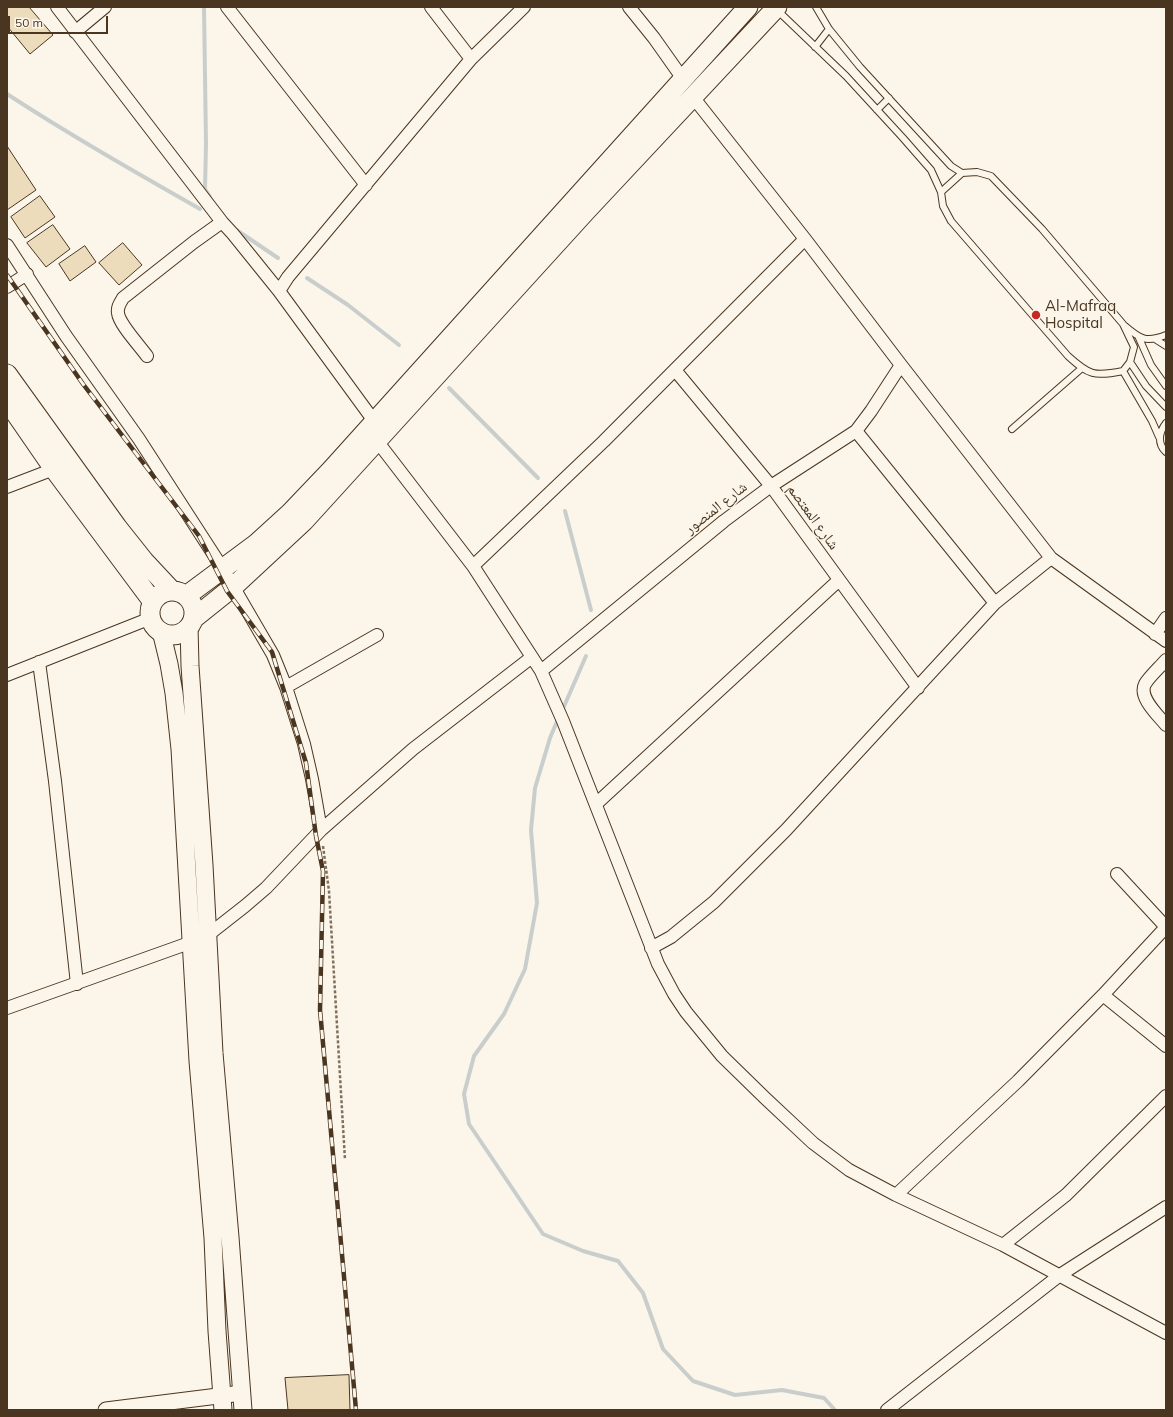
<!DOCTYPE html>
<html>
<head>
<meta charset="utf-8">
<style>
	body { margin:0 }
	#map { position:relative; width:1173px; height:1417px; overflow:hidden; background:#fbf6e9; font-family:Mulish,sans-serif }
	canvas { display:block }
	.frame { position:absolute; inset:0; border:8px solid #4a3520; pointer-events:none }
	.scale { position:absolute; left:8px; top:16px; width:100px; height:18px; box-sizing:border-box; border:2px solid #4a3520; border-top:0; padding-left:5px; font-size:12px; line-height:14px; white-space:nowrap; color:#4a3520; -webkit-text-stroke:3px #fbf6e9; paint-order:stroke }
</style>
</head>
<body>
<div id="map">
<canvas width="1173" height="1417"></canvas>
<div class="frame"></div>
<div class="scale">50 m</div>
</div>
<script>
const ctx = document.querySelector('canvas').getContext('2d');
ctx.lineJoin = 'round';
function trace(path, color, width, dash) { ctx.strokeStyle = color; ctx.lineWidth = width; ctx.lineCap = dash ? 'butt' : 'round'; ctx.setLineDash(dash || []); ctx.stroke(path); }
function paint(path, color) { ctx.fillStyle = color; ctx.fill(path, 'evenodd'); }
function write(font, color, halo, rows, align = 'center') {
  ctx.font = font + ' Mulish,"Noto Naskh Arabic",sans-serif'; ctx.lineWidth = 3; ctx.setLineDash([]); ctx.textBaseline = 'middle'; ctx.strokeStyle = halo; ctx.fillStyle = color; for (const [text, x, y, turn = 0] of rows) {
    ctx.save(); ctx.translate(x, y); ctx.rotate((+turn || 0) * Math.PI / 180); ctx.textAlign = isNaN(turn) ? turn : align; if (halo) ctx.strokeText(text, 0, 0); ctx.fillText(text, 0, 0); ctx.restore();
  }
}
const stream = new Path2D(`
	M204,7l2,137 -1,45 5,8
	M7,94c63,41 128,78 193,115
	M235,229l43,29
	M307,278l41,27 51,40
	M449,388l89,90
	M565,511l26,99
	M562,711l24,-55
	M558,719l-8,19 -15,50 -4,42 6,73 -12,66 -21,45 -30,42 -10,38 5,30 74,110 40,17 35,10 25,32 20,56 30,32 42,14 47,-5 42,8 11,12`);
const building = new Path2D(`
	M7,7h22l24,28 -23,19 -23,-28z
	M7,146l29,44 -29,20z
	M40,196l15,21 -30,21 -14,-21z
	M53,225l17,24 -24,18 -19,-24z
	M123,243l19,22 -23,20 -20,-22z
	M85,246l11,16 -26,19 -11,-17z
	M349,1375l1,35h-62l-3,-32z`);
const path = new Path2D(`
	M323,846l6,45 16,269`);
const service = new Path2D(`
	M816,7l13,22 31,38 91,99 11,7
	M777,10l69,66 57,62 28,32 10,22
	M815,47l14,-18
	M877,110l12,-12
	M977,172l14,4 51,53 81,95 11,23 -4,15 -7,9c-29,6 -34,4 -55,-15l-117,-135 -8,-15 -2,-14 21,-19z
	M1125,326c15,13 21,17 41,9
	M1139,338l12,27 15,21
	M1155,339l11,7
	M1130,362l16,24 20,21
	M1123,371l29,50 7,16
	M1166,423c-7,9 -9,21 0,29
	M1012,429l70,-61`);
const minor = new Path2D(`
	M57,7l165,215
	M227,7l139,178
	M431,7l40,52
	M629,7l25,31 29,41
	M75,32l30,-25
	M693,97l112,142 96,126 150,193 115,83
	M7,245l59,91 73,103 84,130 50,86 13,32 18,57 8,35 9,51
	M7,287l20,-13
	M147,356c-7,-10 -28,-32 -29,-43 -1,-6 2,-10 5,-15l71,-56 28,-20 11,12 46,57
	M675,370l96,116 147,202
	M374,421l-95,-130 9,-14 183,-218 53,-52
	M856,431l139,172
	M377,441l96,125 68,105 22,50 95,243 16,30 12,18 36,44 43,42 48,45 36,27 47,25 107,50 163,88
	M7,487l47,-18
	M473,566l131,-125 201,-202
	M1155,634l11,-16
	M1166,660c-6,7 -17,17 -21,24 -7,13 13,31 21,41
	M39,662l16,119 22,203
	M541,671l183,-150 47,-35 85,-55 15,-20 30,-46
	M7,675l144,-57
	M286,687l91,-52
	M596,804l243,-224
	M1117,874l49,53
	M651,948l20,-11 43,-35 72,-72 209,-227 56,-45
	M1103,995l63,51
	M7,1008l185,-66 16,-7 37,-29 21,-18 55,-58 92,-81 119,-92
	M896,1195l122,-114 85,-86 63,-68
	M1003,1245l63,-50 100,-99
	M887,1410l173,-135 106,-68`);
const tertiary = new Path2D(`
	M106,1410l136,-17`);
const secondary = new Path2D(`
	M189,626l1,40 14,199 10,188 16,184 13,173
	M161,631l8,33 5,29 6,56 18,312 15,177 4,93 6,79`);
const primary = new Path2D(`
	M7,374l110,153 27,34 28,30
	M7,401l47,68 99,133
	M150 613a22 22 0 1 1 44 0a22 22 0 1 1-44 0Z
	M186,596l70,-52 34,-31 41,-43 417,-463
	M193,619l40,-32 71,-66 282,-310 191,-204`);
const rail = new Path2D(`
	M7,275l76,109 116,152 28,55 45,61 34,111 10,73 7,35 -3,139 36,400`);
const markers = [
	[1036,315,5,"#c62828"]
];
const poiNames = [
	["Al-Mafraq",1045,306],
	["Hospital",1045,323]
];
const streetNames = [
	["شارع المنصور",716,508,-38],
	["شارع المعتصم",813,517,54]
];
trace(stream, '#c9cecd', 4);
paint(building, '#ecdcbc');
trace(building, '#4a3520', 1);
trace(service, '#4a3520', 8);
trace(minor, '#4a3520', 14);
trace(tertiary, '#4a3520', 17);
trace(secondary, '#4a3520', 19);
trace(primary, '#4a3520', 21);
trace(path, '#7f6f5c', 2.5, [3, 2]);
trace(service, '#fbf6e9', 6);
trace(minor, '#fbf6e9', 12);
trace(tertiary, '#fbf6e9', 15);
trace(secondary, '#fbf6e9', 17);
trace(primary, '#fbf6e9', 19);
trace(rail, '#4a3520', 4.5);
trace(rail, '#fbf6e9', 3, [9]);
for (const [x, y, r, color] of markers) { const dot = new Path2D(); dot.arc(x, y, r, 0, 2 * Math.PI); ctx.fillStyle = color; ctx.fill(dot); trace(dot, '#fbf6e9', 1.5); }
write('15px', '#4a3520', '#fbf6e9', poiNames, 'left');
write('15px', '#4a3520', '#fbf6e9', streetNames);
</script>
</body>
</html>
